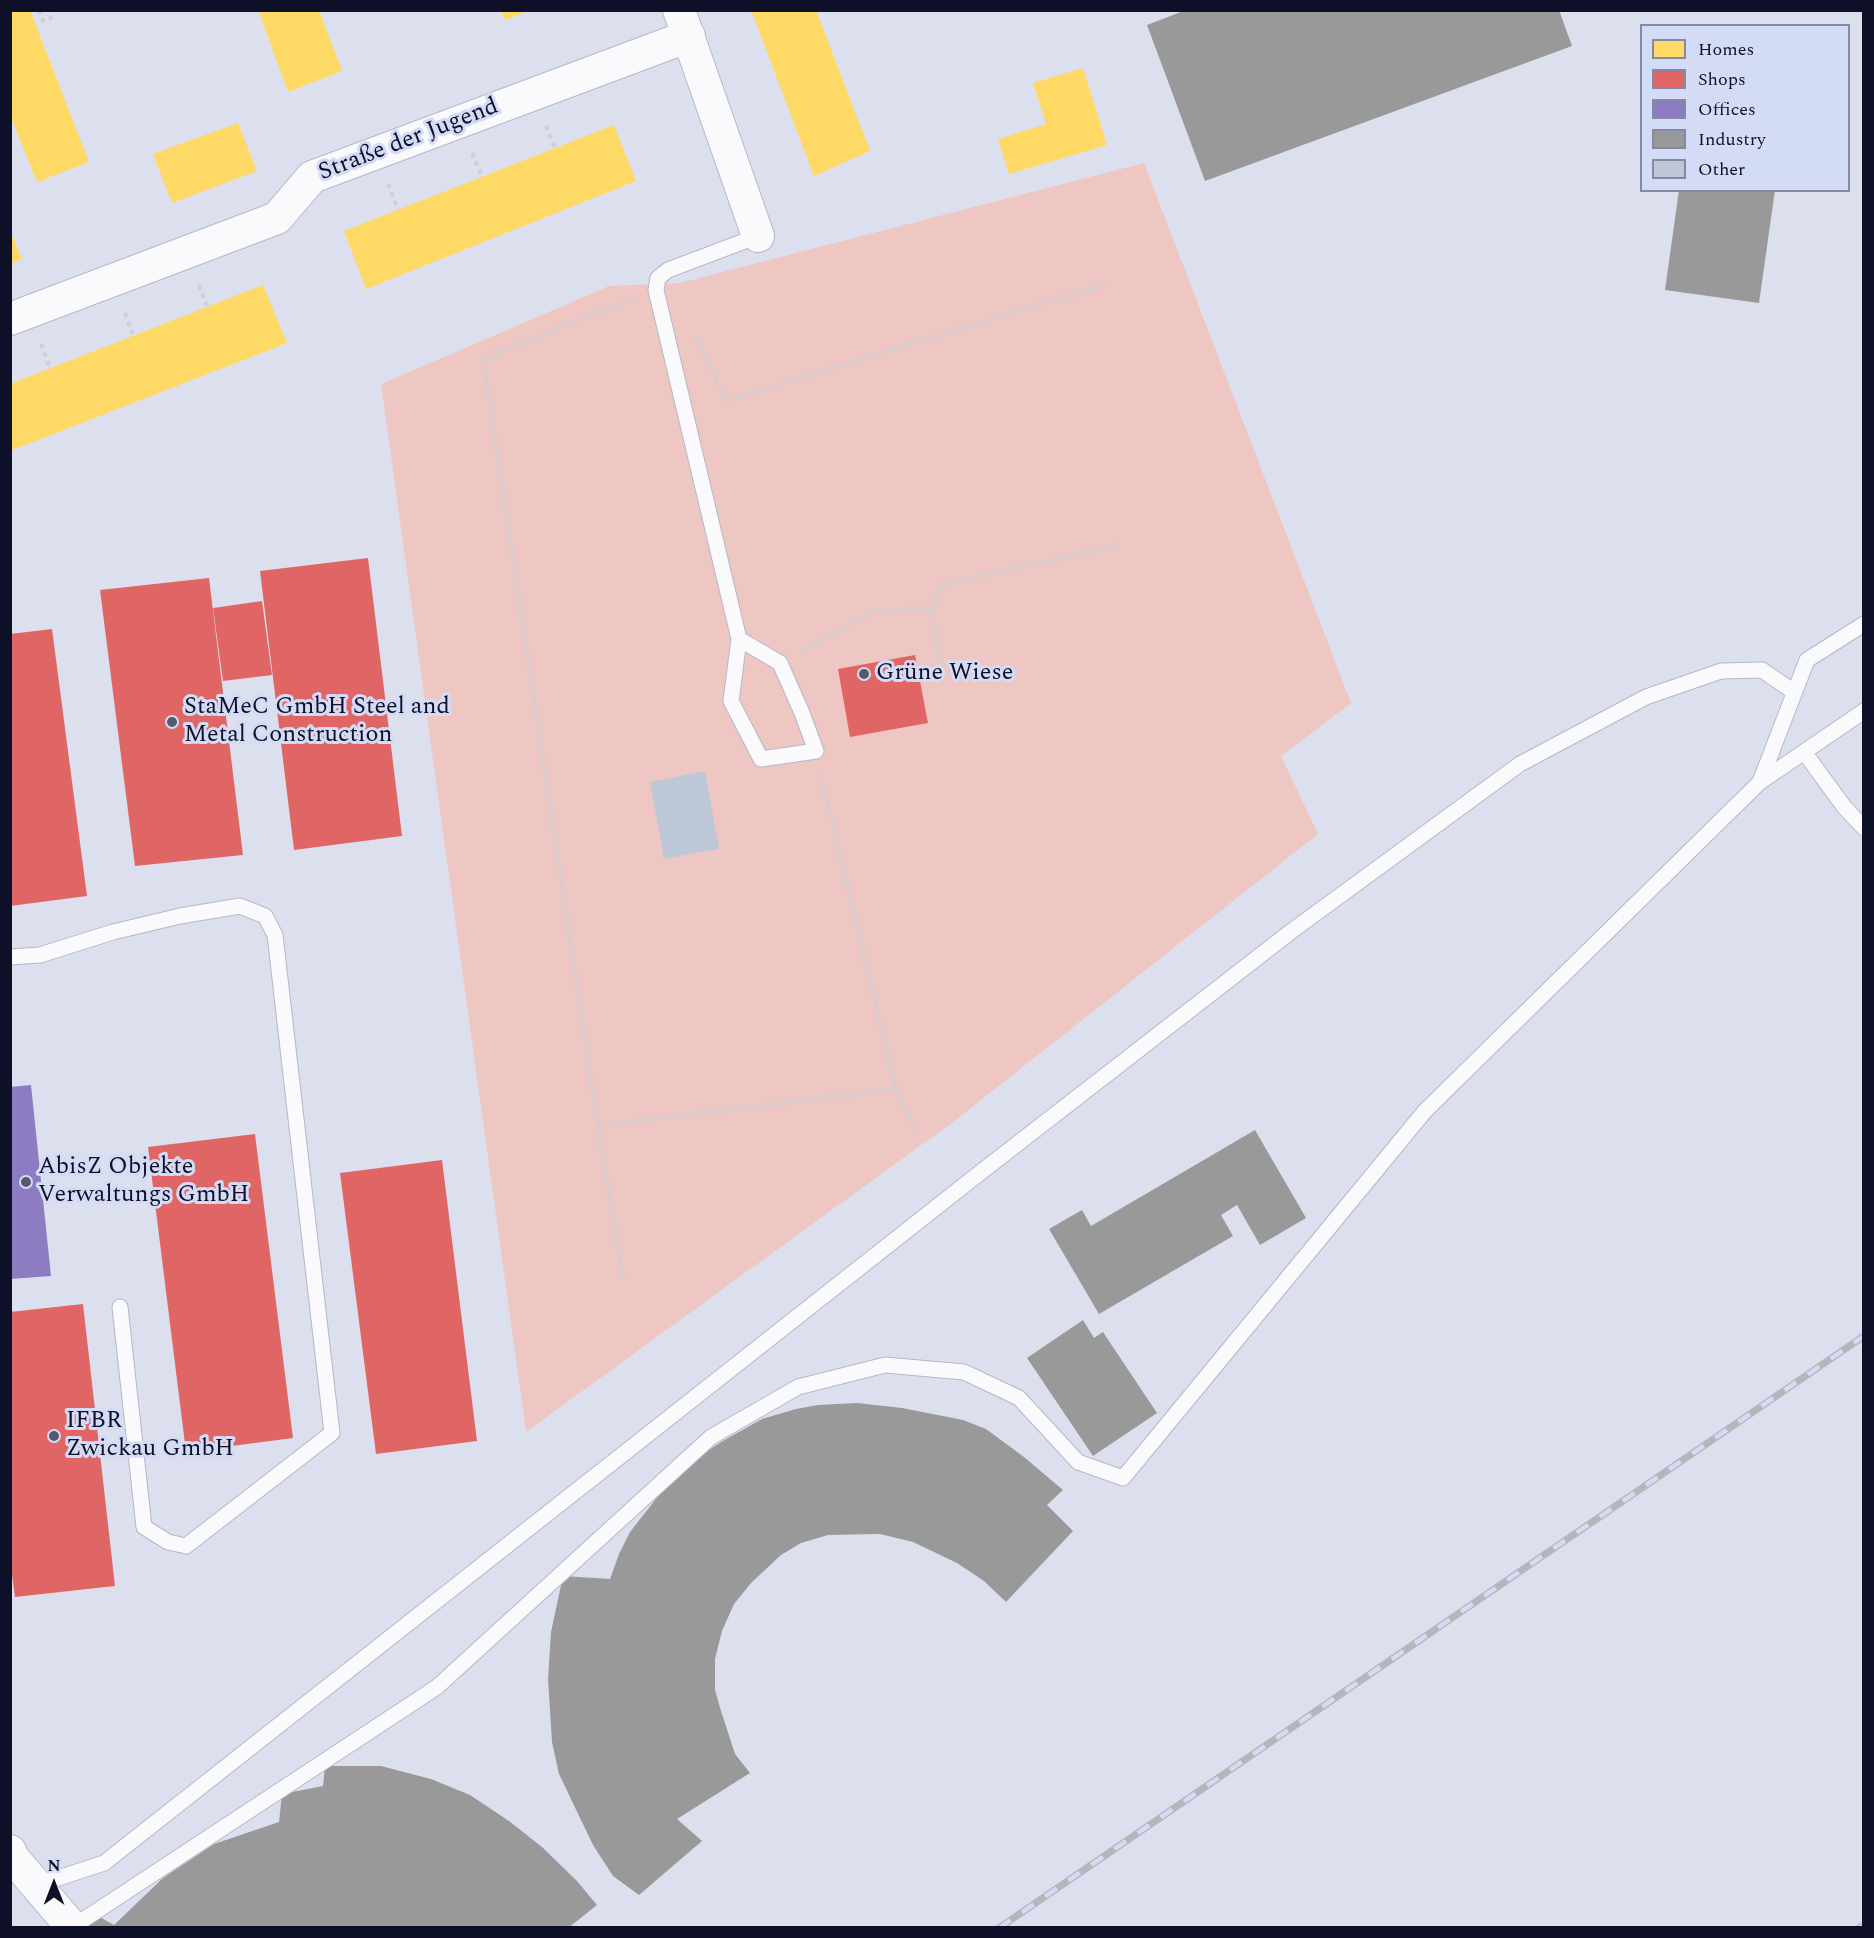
<!DOCTYPE html>
<html>
<head>
<meta charset="utf-8">
<style>
	body { margin:0 }
	#map { position:relative; width:1874px; height:1938px; overflow:hidden; background:#dce0ee; font-family:Spectral,serif }
	canvas { display:block }
	.frame { position:absolute; inset:0; border:12px solid #0d1027; pointer-events:none }
	.legend { position:absolute; left:1640px; top:24px; width:210px; height:168px; box-sizing:border-box; background:#d4dbf6; border:2px solid #848aa3; margin:0; padding:8px 10px; list-style:none; font-size:18px; color:#0d1027 }
	.legend li { display:flex; align-items:center; gap:12px; height:30px }
	.legend b { width:30px; border:2px solid #848aa3 }
	.north { position:absolute; left:24px; top:1854px; width:60px; height:60px; -webkit-text-stroke:4px #d4dbf6; paint-order:stroke; rotate:0deg; font-size:16px; font-weight:700; line-height:24px; text-align:center; color:#0d1027 }
	.north::after { content:''; display:block; margin:auto; width:21px; height:27px; background:#0d1027; clip-path:polygon(50% 0,100% 100%,50% 72%,0 100%) }
</style>
</head>
<body>
<div id="map">
<canvas width="1874" height="1938"></canvas>
<div class="frame"></div>
<ul class="legend">
<li><b style="height:16px;background:#ffd966"></b>Homes</li>
<li><b style="height:16px;background:#e06666"></b>Shops</li>
<li><b style="height:16px;background:#8e7cc3"></b>Offices</li>
<li><b style="height:16px;background:#999"></b>Industry</li>
<li><b style="height:16px;background:#bdc7d8"></b>Other</li>
</ul>
<div class="north">N</div>
</div>
<script>
const ctx = document.querySelector('canvas').getContext('2d');
ctx.lineJoin = 'round';
function paint(path, color) { ctx.fillStyle = color; ctx.fill(path, 'evenodd'); }
function trace(path, color, width, dash) { ctx.strokeStyle = color; ctx.lineWidth = width; ctx.lineCap = dash ? 'butt' : 'round'; ctx.setLineDash(dash || []); ctx.stroke(path); }
function write(font, color, halo, rows, align = 'center') {
  ctx.font = font + ' Spectral,serif'; ctx.lineWidth = 6; ctx.setLineDash([]); ctx.textBaseline = 'middle'; ctx.strokeStyle = halo; ctx.fillStyle = color; for (const [text, x, y, turn = 0] of rows) {
    ctx.save(); ctx.translate(x, y); ctx.rotate((+turn || 0) * Math.PI / 180); ctx.textAlign = isNaN(turn) ? turn : align; if (halo) ctx.strokeText(text, 0, 0); ctx.fillText(text, 0, 0); ctx.restore();
  }
}
const green = new Path2D(`
	M1144,163l207,540 -70,53 37,78 -365,288 -427,310 -145,-1048 228,-98 71,-3z`);
const homes = new Path2D(`
	M10,10h20l59,152 -52,20 -27,-67z
	M258,10h61l23,61 -54,21z
	M501,10h27v1l-23,9z
	M751,10h65l54,141 -56,25z
	M1083,68l24,77 -98,29 -11,-35 48,-15 -13,-41z
	M238,123l19,48 -85,32 -19,-49z
	M614,125l22,56 -270,108 -22,-58z
	M10,230l12,29 -12,5z
	M263,285l24,58 -277,108v-67z`);
const shops = new Path2D(`
	M368,558l34,278 -108,14 -34,-279z
	M209,578l34,277 -108,11 -35,-276z
	M262,601l10,74 -49,6 -10,-73z
	M52,629l35,267 -77,10v-272z
	M915,655l13,68 -78,14 -12,-68z
	M255,1134l38,304 -107,14 -38,-305z
	M442,1160l35,281 -101,13 -36,-281z
	M83,1304l32,282 -100,11 -5,-37v-248z`);
const offices = new Path2D(`
	M31,1085l20,191 -41,3v-192z`);
const industry = new Path2D(`
	M1186,10h373l13,36 -367,135 -58,-156z
	M1679,190h96l-16,113 -94,-13z
	M1255,1130l51,88 -46,27 -23,-40 -16,10 12,21 -134,78 -50,-85 33,-19 9,16z
	M1083,1320l11,18 9,-6 54,81 -64,43 -66,-98z
	M857,1403l45,5 61,12 23,9 38,28 39,33 -16,15 26,26 -67,71 -22,-21 -27,-18 -44,-21 -33,-8 -52,1 -27,8 -20,12 -29,27 -18,22 -12,27 -7,28v31l6,21 14,43 15,19 -73,46 25,22 -63,54 -26,-19 -20,-31 -34,-71 -7,-32 -4,-63 3,-47 12,-56 47,3 9,-25 11,-22 29,-37 44,-41 18,-12 41,-23 34,-10 22,-4z
	M325,1766h56l50,13 39,16 39,26 33,26 35,34 20,24 -29,23h-484l12,-13 18,10 49,-47 51,-34 65,-22 3,-28 41,-8z`);
const building = new Path2D(`
	M705,771l14,78 -55,10 -14,-77z`);
const path = new Path2D(`
	M39,10l4,11 12,-5
	M546,126l9,22
	M472,153l10,24
	M388,184l10,26
	M199,285l8,21
	M125,313l8,22
	M697,337l28,64 382,-117
	M41,344l9,24
	M932,609l9,-24 179,-40
	M802,651l71,-40 59,-2 10,70
	M821,775l75,314 20,44
	M598,1126l298,-37
	M623,1279l-25,-153 -115,-768 150,-59`);
const service = new Path2D(`
	M739,639l41,24 22,50 14,38 -55,8 -30,-58 8,-62 -83,-349 2,-12 10,-8 90,-34
	M1804,752l41,56 19,20
	M1760,782l104,-71
	M10,957l30,-2 73,-23 67,-16 60,-10 25,10 10,19 57,498 -146,113 -18,-4 -24,-15 -24,-220
	M37,1885l67,-22 877,-691 312,-242 227,-166 126,-67 75,-26 41,-1 32,22
	M71,1928l366,-241 274,-250 87,-50 87,-22 79,7 55,26 59,64 45,16 302,-367 335,-329 47,-122 57,-36`);
const minor = new Path2D(`
	M679,10l79,226
	M10,319l267,-101 35,-41 377,-141
	M10,1851l3,7 59,69`);
const rail = new Path2D(`
	M999,1928l865,-592
	M1859,1928l5,-3`);
const markers = [
	[864,674,6,"#55596d"],
	[172,722,6,"#55596d"],
	[26,1182,6,"#55596d"],
	[54,1436,6,"#55596d"]
];
const streetNames = [
	["Straße der Jugend",409,141,-21]
];
const poiNames = [
	["Grüne Wiese",876,674],
	["StaMeC GmbH Steel and",184,708],
	["Metal Construction",184,736],
	["AbisZ Objekte",38,1168],
	["Verwaltungs GmbH",38,1196],
	["IFBR",66,1422],
	["Zwickau GmbH",66,1450]
];
paint(green, '#eec7c3');
paint(homes, '#ffd966');
paint(shops, '#e06666');
paint(offices, '#8e7cc3');
paint(industry, '#999');
paint(building, '#bdc7d8');
trace(service, '#b3b7ca', 17);
trace(minor, '#b3b7ca', 34);
trace(path, '#cecfd4', 4, [4.5, 4.5]);
trace(service, '#fafafc', 15);
trace(minor, '#fafafc', 32);
trace(rail, '#b5b6bb', 7);
trace(rail, '#d4dbf6', 4.5, [14]);
for (const [x, y, r, color] of markers) { const dot = new Path2D(); dot.arc(x, y, r, 0, 2 * Math.PI); ctx.fillStyle = color; ctx.fill(dot); trace(dot, '#d4dbf6', 2); }
write('24px', '#0d1027', '#d4dbf6', streetNames);
write('24px', '#0d1027', '#d4dbf6', poiNames, 'left');
</script>
</body>
</html>
